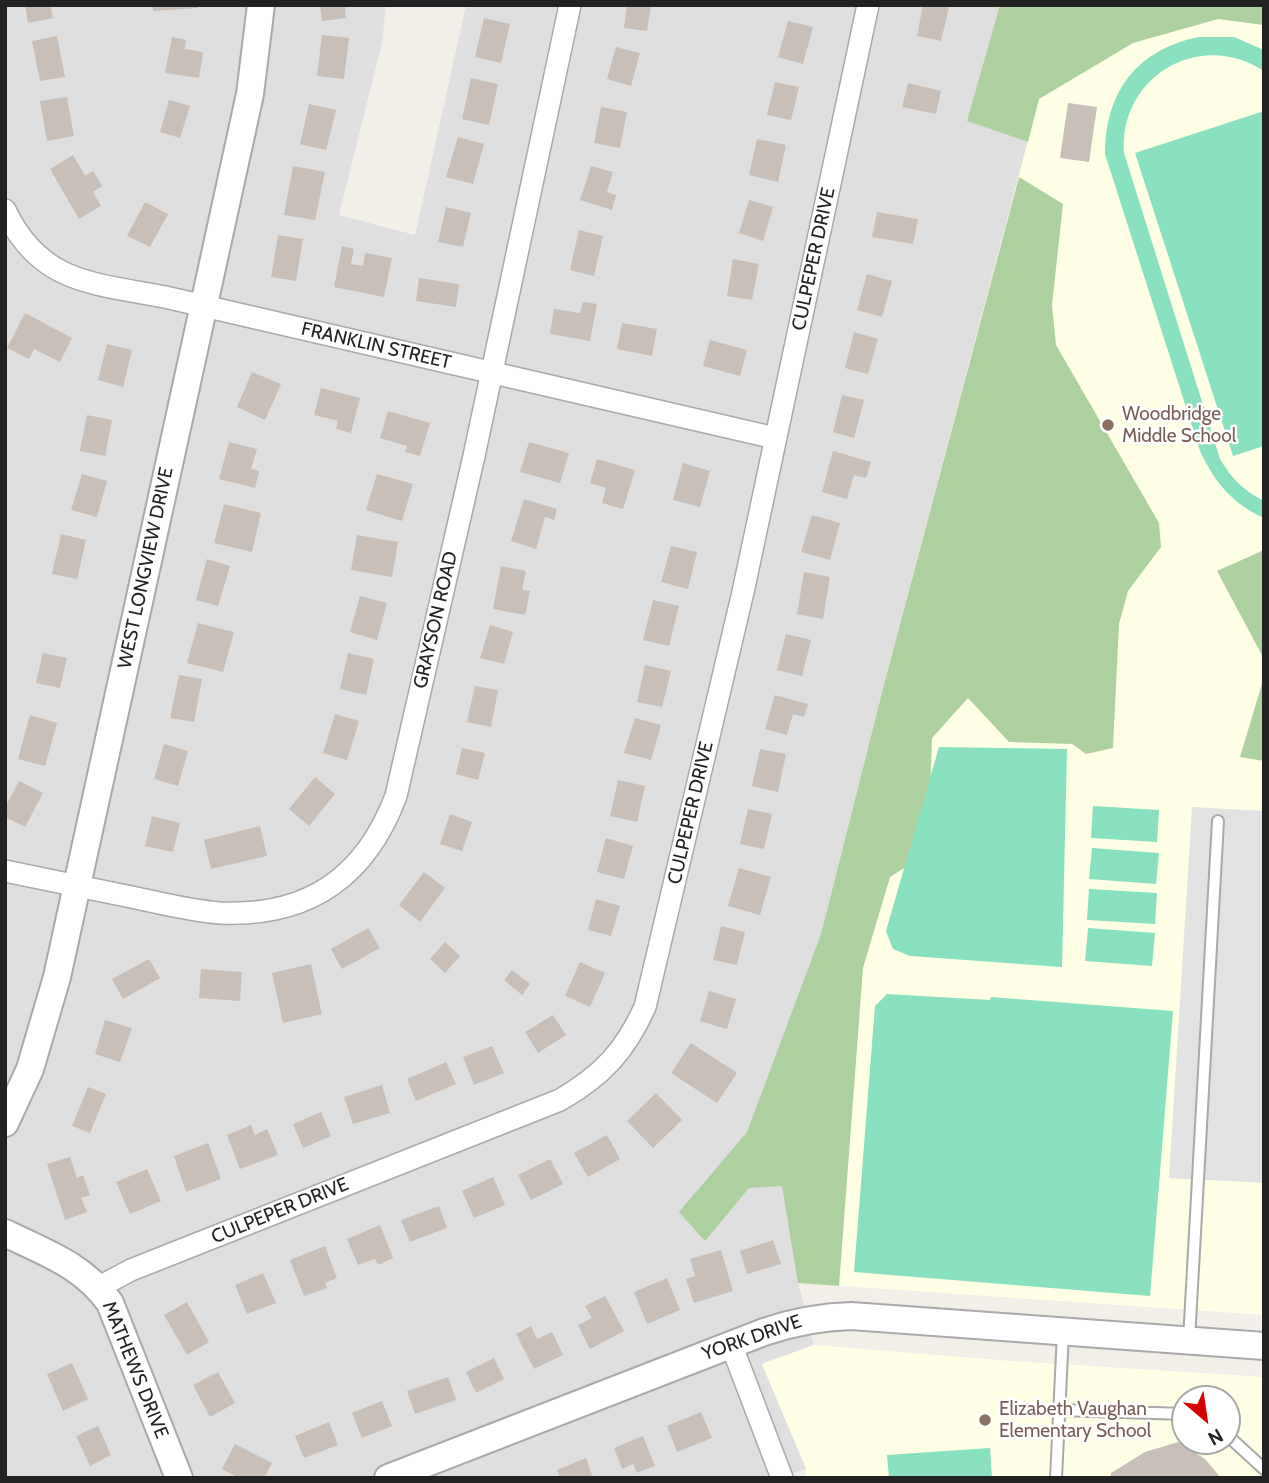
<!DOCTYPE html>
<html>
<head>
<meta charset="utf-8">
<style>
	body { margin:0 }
	#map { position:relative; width:1269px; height:1483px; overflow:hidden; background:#f2efe9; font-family:Cabin,sans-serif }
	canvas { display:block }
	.frame { position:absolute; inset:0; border:7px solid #222; pointer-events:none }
	.north { position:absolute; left:1171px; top:1385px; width:70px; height:70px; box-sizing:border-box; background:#fff; border:2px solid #a7a7a7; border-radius:50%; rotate:151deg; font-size:19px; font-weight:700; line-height:28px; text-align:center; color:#222 }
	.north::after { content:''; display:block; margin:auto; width:24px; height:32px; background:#d40000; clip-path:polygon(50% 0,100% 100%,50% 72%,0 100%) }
</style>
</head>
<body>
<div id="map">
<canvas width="1269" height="1483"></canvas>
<div class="frame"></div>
<div class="north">N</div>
</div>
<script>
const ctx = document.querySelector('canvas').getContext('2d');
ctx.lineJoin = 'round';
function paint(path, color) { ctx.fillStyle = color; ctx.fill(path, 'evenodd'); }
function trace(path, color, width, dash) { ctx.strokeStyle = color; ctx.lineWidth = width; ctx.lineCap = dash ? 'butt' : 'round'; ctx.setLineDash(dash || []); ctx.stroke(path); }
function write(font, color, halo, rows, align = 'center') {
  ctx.font = font + ' Cabin,sans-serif'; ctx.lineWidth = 5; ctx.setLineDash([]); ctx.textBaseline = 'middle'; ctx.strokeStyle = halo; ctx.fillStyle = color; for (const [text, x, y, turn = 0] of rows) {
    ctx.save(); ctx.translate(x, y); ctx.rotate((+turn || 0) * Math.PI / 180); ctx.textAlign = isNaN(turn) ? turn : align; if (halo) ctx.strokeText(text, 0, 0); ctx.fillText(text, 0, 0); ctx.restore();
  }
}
const residential = new Path2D(`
	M5,5h381l-4,38 -43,172 76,20 51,-230h534l-32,116 60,21 -141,531 -66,261 -23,348 16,63 -52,19 44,105 -30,9h-771z`);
const education = new Path2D(`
	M1218,19l46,6v1290l-466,-32 89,-610 152,-574 94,-56z
	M814,1345l197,16 253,16v101h-459l1,-10 -44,-104zM1185,1399h42v42h-42z`);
const forest = new Path2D(`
	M1000,5h264v20l-46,-6 -85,24 -94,56 -11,43 -61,-21z
	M1019,177l44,27 -11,101 4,40 103,178 2,24 -33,44 -9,33 -6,124 -27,6 -14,-10 -63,-2 -41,-44 -36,40 -4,115 -38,24 -27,91 -24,318 -41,-3 -16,-97 -33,2 -44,53 -26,-29 68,-80 74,-198 66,-261z
	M1264,550v109l-47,-88z
	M1264,677v84l-24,-4z`);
const pitch = new Path2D(`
	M1199,37h35l30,13v21c-64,-42 -145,5 -140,82l96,306c11,19 24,32 44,42v17c-32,-14 -50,-37 -64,-67l-95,-297c0,-62 32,-105 94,-117z
	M1264,111v335l-31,10 -98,-303z
	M939,747l128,2 -5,218 -152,-11 -17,-7 -7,-18z
	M1093,806l66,4 -2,32 -66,-4z
	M1092,848l67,5 -3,31 -67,-5z
	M1089,889l68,4 -2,31 -68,-4z
	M1088,928l67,5 -3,33 -67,-5z
	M887,994l103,6 1,-3 182,14 -23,285 -296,-24 21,-266z
	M990,1448l2,30h-103l-2,-23z`);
const parking = new Path2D(`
	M1192,807l72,4v372l-95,-5z`);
const building = new Path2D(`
	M25,5h25l3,13 -25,5z
	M152,5h46v3l-45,3z
	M320,5h25l1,13 -24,3z
	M627,5h24l-4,26 -23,-3z
	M923,5l26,2 -8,34 -24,-5z
	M484,18l26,6 -9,39 -26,-6z
	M788,21l25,6 -10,37 -25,-7z
	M322,35l27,3 -5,41 -27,-3z
	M57,36l8,41 -25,4 -8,-40z
	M172,37l14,3 -1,9 18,3 -4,26 -34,-5z
	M616,47l24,6 -9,33 -24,-7z
	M471,78l27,6 -9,41 -27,-6z
	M775,82l24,5 -8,33 -24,-5z
	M908,83l33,8 -5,23 -34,-7z
	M67,97l7,39 -27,5 -7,-40z
	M169,100l21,6 -10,32 -20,-6z
	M1068,103l29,4 -8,55 -29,-4z
	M309,104l27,6 -10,40 -26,-6z
	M601,107l26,5 -7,36 -26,-5z
	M458,137l26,7 -11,40 -27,-7z
	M757,139l29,6 -8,37 -29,-7z
	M73,155l12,21 8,-5 9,15 -9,6 8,14 -22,13 -29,-50z
	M293,166l32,6 -10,48 -31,-5z
	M591,166l22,6 -6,20 9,3 -4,15 -32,-10z
	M749,200l24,7 -10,34 -24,-8z
	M145,202l23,12 -18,33 -23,-11z
	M446,207l25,6 -8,34 -25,-5z
	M877,212l41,7 -5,25 -41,-7z
	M579,230l24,6 -9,40 -24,-6z
	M278,235l25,4 -7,42 -25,-4z
	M342,246l12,3 -3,15 12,2 2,-13 27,5 -8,39 -50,-10z
	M733,259l26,5 -7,36 -25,-4z
	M867,274l25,7 -10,36 -25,-7z
	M419,278l40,6 -3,23 -40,-6z
	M583,302l14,2 -7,37 -40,-7 4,-25 26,4z
	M25,313l47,25 -12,24 -26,-13 -5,10 -22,-11z
	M622,323l35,6 -5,27 -35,-7z
	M854,332l24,7 -10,35 -23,-6z
	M710,340l37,10 -7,26 -37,-10z
	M107,344l25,6 -9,37 -25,-7z
	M252,372l29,12 -16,36 -28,-13z
	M321,388l39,10 -9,35 -15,-4 2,-8 -24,-6z
	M842,395l22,5 -10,38 -21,-6z
	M388,411l42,12 -10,33 -15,-4 2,-6 -27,-8z
	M87,415l25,5 -7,36 -25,-5z
	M229,442l28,7 -6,20 8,2 -4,17 -36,-9z
	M529,442l40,11 -9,30 -40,-11z
	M833,451l38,11 -5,16 -12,-3 -7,24 -25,-7z
	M597,459l38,11 -12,39 -21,-6 4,-15 -16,-5z
	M683,463l27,8 -10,36 -27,-7z
	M82,474l25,7 -10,36 -26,-7z
	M377,474l36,10 -11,37 -36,-11z
	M524,499l33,10 -3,11 -9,-3 -9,32 -25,-8z
	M224,504l37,9 -9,39 -38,-9z
	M812,515l28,8 -10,37 -29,-8z
	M61,534l25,6 -9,39 -25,-5z
	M357,535l41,7 -6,35 -41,-7z
	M671,546l26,6 -9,37 -27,-7z
	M207,559l23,7 -12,40 -22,-6z
	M501,566l25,5 -4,19 8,1 -5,24 -32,-6z
	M804,572l26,5 -7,42 -26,-5z
	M360,596l27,7 -10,37 -27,-8z
	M653,600l26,6 -10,40 -26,-6z
	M198,623l36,9 -11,40 -36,-9z
	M490,625l23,7 -9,32 -24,-6z
	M786,634l25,6 -9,36 -25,-6z
	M43,653l24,5 -7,30 -24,-5z
	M348,653l26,6 -8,36 -26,-6z
	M645,665l26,6 -9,36 -25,-5z
	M179,675l23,4 -8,43 -24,-4z
	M475,686l23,4 -7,37 -24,-5z
	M775,695l33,9 -4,13 -11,-3 -6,21 -22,-6z
	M335,714l24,7 -12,39 -24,-7z
	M30,715l27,8 -12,43 -27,-7z
	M635,718l26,7 -10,35 -27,-7z
	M164,744l24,7 -10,35 -24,-7z
	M462,748l23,5 -7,27 -22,-6z
	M760,749l26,5 -8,38 -26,-6z
	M315,777l20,17 -26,32 -20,-17z
	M618,780l27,6 -8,36 -27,-6z
	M19,781l24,12 -18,34 -20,-10v-10z
	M748,809l24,5 -8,35 -24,-5z
	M450,814l22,8 -10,29 -22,-7z
	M152,816l28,7 -7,29 -28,-6z
	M260,826l7,30 -56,13 -7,-29z
	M606,838l27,8 -9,33 -27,-7z
	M739,868l32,9 -11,38 -32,-9z
	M424,872l21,16 -25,34 -21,-17z
	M596,899l24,7 -9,30 -23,-6z
	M721,926l24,6 -8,33 -24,-5z
	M368,928l12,20 -38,21 -11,-20z
	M445,942l15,14 -15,17 -15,-14z
	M149,959l11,19 -37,21 -11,-20z
	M580,962l25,11 -15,34 -25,-11z
	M311,964l11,50 -39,9 -11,-50z
	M201,969l41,3 -2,29 -41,-3z
	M512,970l18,14 -8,11 -18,-15z
	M709,991l27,8 -9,30 -27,-8z
	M553,1015l13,20 -28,18 -13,-21z
	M105,1020l27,8 -12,34 -25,-8z
	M691,1043l46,30 -20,30 -46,-30z
	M492,1046l12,27 -30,12 -11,-28z
	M446,1062l10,22 -40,17 -9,-22z
	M382,1085l8,28 -37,11 -9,-27z
	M88,1087l18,7 -16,39 -18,-7z
	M656,1093l26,27 -29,28 -26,-27z
	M321,1112l10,24 -28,12 -10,-24z
	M251,1125l4,10 12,-6 11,26 -38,14 -13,-34z
	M607,1135l13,24 -32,18 -14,-24z
	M208,1143l13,36 -35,13 -12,-36z
	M70,1157l7,21 6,-3 7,20 -9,3 6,14 -22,8 -18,-56z
	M550,1159l13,25 -32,16 -13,-25z
	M147,1169l14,32 -31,13 -14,-32z
	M493,1177l12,28 -31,13 -12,-27z
	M439,1206l8,22 -37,14 -9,-22z
	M380,1225l13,33 -15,7 -3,-6 -17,6 -11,-26z
	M773,1240l8,24 -34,10 -7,-23z
	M325,1246l12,32 -12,5 2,5 -23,8 -14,-36z
	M721,1250l12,41 -39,12 -8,-24 9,-3 -5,-17z
	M263,1273l13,30 -29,11 -12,-29z
	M667,1278l13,32 -33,14 -13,-32z
	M605,1296l19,35 -34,18 -12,-24 14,-7 -7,-12z
	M187,1302l22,40 -22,13 -23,-40z
	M531,1326l6,13 15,-7 11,23 -29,14 -18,-35z
	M494,1358l10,21 -28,14 -10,-21z
	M72,1363l16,36 -25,12 -16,-37z
	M218,1372l17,31 -25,14 -17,-32z
	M448,1377l8,23 -41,14 -8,-23z
	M382,1401l10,25 -30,12 -10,-25z
	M701,1412l11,26 -35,14 -10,-26z
	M329,1422l9,23 -34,13 -9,-22z
	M98,1426l13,29 -21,11 -14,-30z
	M643,1436l12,30 -18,7 -4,-9 -11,5 -8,-21z
	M1178,1442l27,17 16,19h-110v-5l34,-21z
	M235,1444l37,19 -8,15h-25l-17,-9z
	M586,1458l7,20h-33l-3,-8z`);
const service = new Path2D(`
	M1189,1340l29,-519
	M1059,1410l126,4
	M1227,1435l37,34
	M1056,1478l7,-145`);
const minor = new Path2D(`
	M5,210c35,74 88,73 160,87l610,141
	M5,871c44,9 87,18 131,27 28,6 56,13 84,15 88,4 145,-35 176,-117l78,-340 96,-451
	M99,1287l32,-17 429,-170c43,-25 65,-49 85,-93l98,-415 125,-587
	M731,1344l51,134`);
const tertiary = new Path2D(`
	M5,1123l25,-54 27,-92 193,-883 11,-89
	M5,1233c41,20 78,32 105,70l69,175
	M388,1478l376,-146c29,-10 55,-15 87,-16l413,30`);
const markers = [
	[1108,425,7,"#8d6e63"],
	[985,1420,7,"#8d6e63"]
];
const streetNames = [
	["CULPEPER DRIVE",814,259,-78],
	["FRANKLIN STREET",376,346,13],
	["WEST LONGVIEW DRIVE",146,568,-78],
	["GRAYSON ROAD",436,620,-77],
	["CULPEPER DRIVE",691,813,-77],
	["CULPEPER DRIVE",280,1211,-22],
	["YORK DRIVE",752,1338,-19],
	["MATHEWS DRIVE",135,1370,68]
];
const educationNames = [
	["Woodbridge",1122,414],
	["Middle School",1122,436],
	["Elizabeth Vaughan",999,1409],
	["Elementary School",999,1431]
];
paint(residential, '#e0dfdf');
paint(education, '#ffffe5');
paint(forest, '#add19e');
paint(pitch, '#88e0be');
paint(parking, '#e2e2e2');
paint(building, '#c7bfb8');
trace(service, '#a9a9a9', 14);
trace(minor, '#a9a9a9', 24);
trace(tertiary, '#a9a9a9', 30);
trace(service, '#fff', 10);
trace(minor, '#fff', 21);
trace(tertiary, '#fff', 26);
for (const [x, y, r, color] of markers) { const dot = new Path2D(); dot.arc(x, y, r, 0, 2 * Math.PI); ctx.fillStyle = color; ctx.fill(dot); trace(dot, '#fff', 2.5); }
write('19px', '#222', '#fff', streetNames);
write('19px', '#785e54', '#fff', educationNames, 'left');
</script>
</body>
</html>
